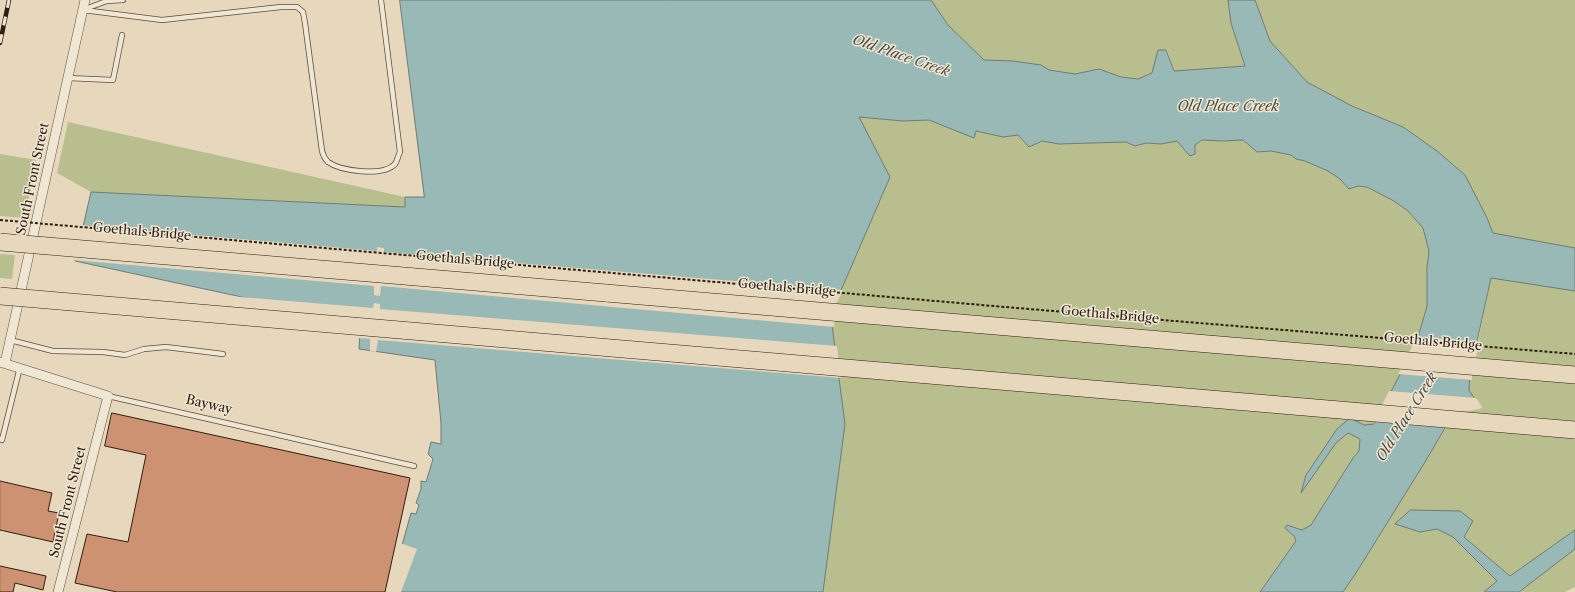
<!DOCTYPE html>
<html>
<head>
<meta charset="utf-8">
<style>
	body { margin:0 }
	canvas { display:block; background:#e7d8bd }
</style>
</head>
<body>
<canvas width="1575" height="592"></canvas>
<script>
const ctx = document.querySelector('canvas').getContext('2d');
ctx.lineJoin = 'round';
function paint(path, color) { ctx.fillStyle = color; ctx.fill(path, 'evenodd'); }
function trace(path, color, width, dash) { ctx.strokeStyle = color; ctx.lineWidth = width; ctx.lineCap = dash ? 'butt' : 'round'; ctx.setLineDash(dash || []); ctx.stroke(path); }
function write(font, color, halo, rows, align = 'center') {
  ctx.font = font + ' "Libre Caslon Text",serif'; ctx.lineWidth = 3; ctx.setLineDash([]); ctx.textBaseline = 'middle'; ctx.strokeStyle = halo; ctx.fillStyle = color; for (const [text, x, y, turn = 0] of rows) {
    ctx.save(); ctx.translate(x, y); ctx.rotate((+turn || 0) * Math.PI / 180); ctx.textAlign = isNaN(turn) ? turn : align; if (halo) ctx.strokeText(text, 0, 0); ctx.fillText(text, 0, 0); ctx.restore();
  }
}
const green = new Path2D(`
	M931,0h297l3,23 14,43 -71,5 -7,-21 -15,23 -14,6 -17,-2 -22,-8 -24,5 -26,-4 -8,-5 -28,-4 -29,-1 -36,-35z
	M1255,0h320v530l-65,46 -46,-39 9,-16 -53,11 17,-3 16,8 45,45 -14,10h-141l13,-19 113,-183 1,-17 7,-26 14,-69 -26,-103 -28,-24 -34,-24 -51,-21 -45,-24 -37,-41z
	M858,117l45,4 26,-1 45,18 1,-7 28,6 15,-2 11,12 13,-6 17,3 67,-2 9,4 11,-3 15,1 16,-3 18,4 7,-5 21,1 20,-1 14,12 14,-1 20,4 5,4 9,2 23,10 12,8 9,10 9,-3 9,1 27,14 14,10 15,17 6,23 -2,16v39l-11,38 -42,81h-10l-14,-7 -49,73 35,-48 12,-10 12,6 -1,12 -6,7 -42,67 -8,5 -16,-5 -2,3 9,8 2,5 -36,51h-437l22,-168 -13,-99 4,-23 54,-125z
	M68,122l337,75v10l-314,-15 -34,-19z
	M0,154l36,6 -11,58 -25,-2z
	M0,254l15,1 -3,24 -12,-1z
	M1575,549v38l-10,5h-46z`);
const water = new Path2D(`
	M400,0h531l17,25 36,35 29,1 28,4 8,5 26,4 24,-5 22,8 17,2 14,-6 6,-23h8l8,21 71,-5 -14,-43 -3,-23h27l15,41 37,41 45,24 51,21 34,24 28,24 22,43 6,15 82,15v43l-84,-13 -21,95 -1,17 11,17 -25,4 -30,51 -69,111 -13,19h-83l36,-51 -2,-5 -9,-8 2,-3 15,5 9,-5 42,-67 6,-7 1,-12 -12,-6 -12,10 -35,50 5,-18 31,-46 13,-11 14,7 10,-1 42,-80 11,-38v-39l2,-16 -6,-23 -15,-17 -14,-10 -27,-14 -9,-1 -9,3 -9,-10 -12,-8 -23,-10 -9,-2 -5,-4 -20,-4 -14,1 -14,-12 -20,1 -21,-1 -7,5v9l-5,2 -13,-15 -16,3 -15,-1 -11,3 -9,-4 -67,2 -17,-3 -13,6 -11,-12 -15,2 -27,-6 -2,7 -45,-18 -26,1 -44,-4 31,60 -54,125 -4,23 13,99 -22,168h-434l22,-79 5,1 3,-9 -3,-2 5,-14v-8l5,1 7,-23 -5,-5 3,-12 10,2v-21l-6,-63 -76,-11 1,-18 -21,-13 -264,-57 16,-69 314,15v-10h19z
	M1411,510l49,1 13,10 -9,16 46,39 65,-46v19l-56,43h-35l13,-11 -44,-44 -16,-8 -17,3 -25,-8z`);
const pier = new Path2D(`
	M81,225l296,26v-4l7,1v4l459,38 -6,12 -3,25 -453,-41 -1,10 -6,-1v-9l-301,-26z
	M229,296l144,12 1,-5 6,1v5l457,37 4,32 -463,-38 -2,12 -6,-1v-12l-12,-1v-5l-21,-13z
	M1416,337l64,5 -8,31v7l-74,-6 16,-31z
	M1389,391l87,7 6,9 -2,2 -24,4 -8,15 -75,-6z
	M400,543l17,6 -16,43h-14z`);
const building = new Path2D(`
	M112,413l298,65 -25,114h-268l-42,-9 12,-49 41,8 18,-87 -41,-9z
	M0,481l52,12 -4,18 11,2 -6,29 -53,-12z
	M0,566l46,10 -3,14 -28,-7 -2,9h-13z`);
const lane = new Path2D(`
	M85,9l22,-8 16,-1
	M83,10l79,10 119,-13h16l6,5 2,11 17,128c1,4 3,8 6,11 13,9 55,15 67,2 2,-3 3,-8 5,-12l-19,-152
	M68,78l45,2 9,-45
	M10,340l43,11 50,1 22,3 19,-6 22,-2 57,7
	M108,396l306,70
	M0,439l2,1 18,-73`);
const street = new Path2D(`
	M0,362l108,34 -50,196
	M5,363l80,-363`);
const highway = new Path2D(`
	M606,293l969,82`);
const rail = new Path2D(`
	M0,43l9,-43`);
const pathBridge = new Path2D(`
	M0,220l1005,87 570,47`);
const highwayBridge = new Path2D(`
	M0,242l606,51
	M0,296l1575,134`);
const streetNames = [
	["South Front Street",33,179,-78],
	["Goethals Bridge",142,232,5],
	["Goethals Bridge",465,260,5],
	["Goethals Bridge",787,288,5],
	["Goethals Bridge",1110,315,5],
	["Goethals Bridge",1433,342,5],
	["Bayway",209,405,13],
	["South Front Street",68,502,-76]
];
const waterNames = [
	["Old Place Creek",901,56,19],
	["Old Place Creek",1228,107],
	["Old Place Creek",1407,417,-58]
];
paint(green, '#b9be8e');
paint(water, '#98b9b6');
trace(water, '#6e7b74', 1);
paint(pier, '#e7d8bd');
paint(building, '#cc9271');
trace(building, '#2e1e10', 1);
trace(lane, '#5c4c3b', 6);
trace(street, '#5c4c3b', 10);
trace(highway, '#2e1e10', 18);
trace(lane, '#efe6d4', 4.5);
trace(street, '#efe6d4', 9);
trace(highway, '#e7d8bd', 17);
trace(rail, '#2e1e10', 4.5);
trace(rail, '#efe6d4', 3, [9]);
trace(highwayBridge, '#2e1e10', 18, []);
trace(pathBridge, '#2e1e10', 2, [3, 2]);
trace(highwayBridge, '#e7d8bd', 17);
write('13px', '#2e1e10', '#efe6d4', streetNames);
write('italic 14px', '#4e4c42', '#efe6d4', waterNames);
</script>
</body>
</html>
